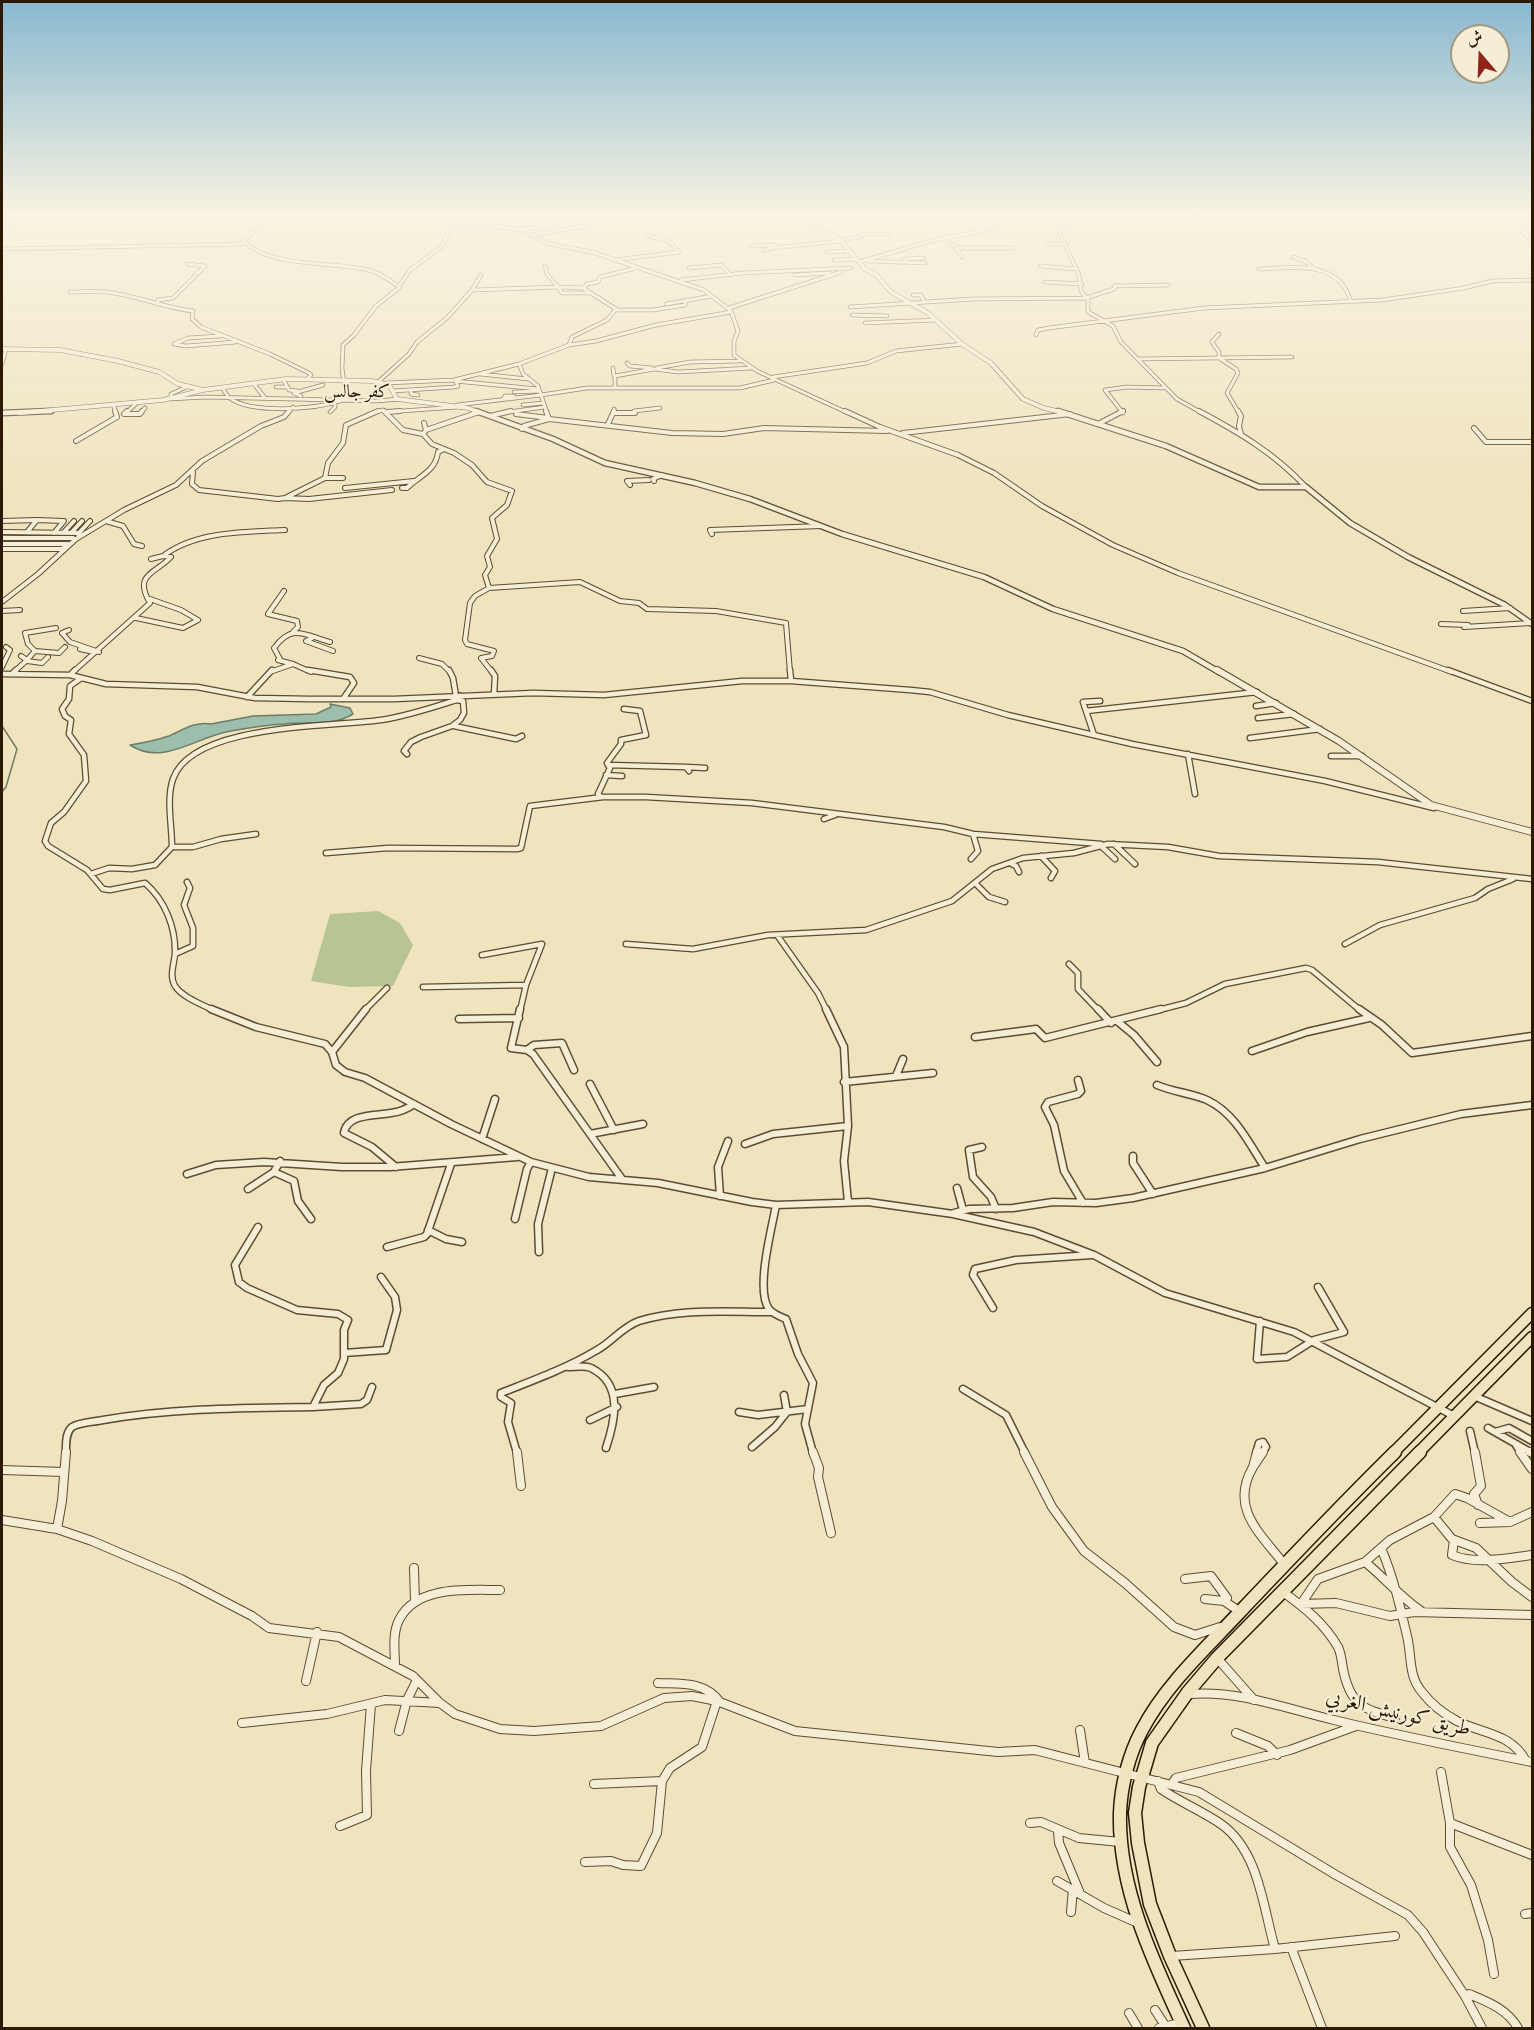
<!DOCTYPE html>
<html>
<head>
<meta charset="utf-8">
<style>
	body { margin:0 }
	#map { position:relative; width:1534px; height:2030px; overflow:hidden; background:#f0e4bf; font-family:Vollkorn,Amiri,serif }
	canvas { display:block }
	.frame { position:absolute; inset:0; border:3px solid #2c1901; pointer-events:none }
	.north { position:absolute; left:1450px; top:24px; width:60px; height:60px; box-sizing:border-box; background:#f5edd5; border:2px solid #a59880; border-radius:50%; rotate:341deg; font-size:16px; font-weight:700; line-height:24px; text-align:center; color:#2c1901 }
	.north::after { content:''; display:block; margin:auto; width:21px; height:27px; background:#8f2418; clip-path:polygon(50% 0,100% 100%,50% 72%,0 100%) }
</style>
</head>
<body>
<div id="map">
<canvas width="1534" height="2030"></canvas>
<div class="frame"></div>
<div class="north">ش</div>
</div>
<script>
const ctx = document.querySelector('canvas').getContext('2d');
ctx.lineJoin = 'round';
function paint(path, color) { ctx.fillStyle = color; ctx.fill(path, 'evenodd'); }
function trace(path, color, width, dash) { ctx.strokeStyle = color; ctx.lineWidth = width; ctx.lineCap = dash ? 'butt' : 'round'; ctx.setLineDash(dash || []); ctx.stroke(path); }
function write(font, color, halo, rows, align = 'center') {
  ctx.font = font + ' Vollkorn,Amiri,serif'; ctx.lineWidth = 4.5; ctx.setLineDash([]); ctx.textBaseline = 'middle'; ctx.strokeStyle = halo; ctx.fillStyle = color; for (const [text, x, y, turn = 0] of rows) {
    ctx.save(); ctx.translate(x, y); ctx.rotate((+turn || 0) * Math.PI / 180); ctx.textAlign = isNaN(turn) ? turn : align; if (halo) ctx.strokeText(text, 0, 0); ctx.fillText(text, 0, 0); ctx.restore();
  }
}
const green = new Path2D(`
	M378,911l22,12 13,22 -20,41 -44,1 -38,-6 19,-67z`);
const water = new Path2D(`
	M330,704l20,4 3,6c-20,13 -46,7 -68,10 -18,1 -37,4 -54,7 -34,5 -67,36 -101,14 13,-2 27,-5 39,-9 14,-6 26,-15 42,-12l42,-8 63,-2 15,-7z`);
const stream = new Path2D(`
	M2,726l15,23 -11,38 -4,5`);
const minorFar4 = new Path2D(`
	M238,213l31,5 -26,23c31,29 92,19 129,30 10,3 19,11 28,16l-24,19 -22,29 -11,10 -1,23 4,31
	M467,213l17,11 38,6 24,13 49,10 109,37 27,21 7,20 -4,10v14l23,16 91,42
	M684,213l12,7 47,-4 -1,-3
	M1078,213l-14,4 -6,5 9,2 -2,4 -7,1 21,46 2,16 7,9v12l25,14 8,16 56,57 25,14
	M1151,213l15,3 39,-3
	M266,216l36,4 72,1 8,-3 -4,-5
	M1517,220h15
	M521,229l18,-2 1,-5 61,-6 1,-3
	M2,233l20,-20
	M530,235l63,-10
	M944,239l10,7 8,11
	M839,240l22,-3 2,-3h24
	M1047,244h19
	M750,246l25,-1
	M956,248h57
	M2,249l241,-5
	M764,251l8,-3 69,-7
	M827,252l22,-1
	M1293,257l12,4 8,7
	M904,259l20,-1
	M615,260l64,-8 -10,-11 -23,-6
	M834,260l22,-1
	M868,261l57,2
	M859,262c25,-7 50,-15 76,-22 26,-7 58,-5 77,-27
	M545,266l2,8 11,13
	M1040,266l37,3
	M689,268l32,-3 10,10
	M1259,269c34,-1 80,-10 92,33
	M795,275l34,-2
	M681,280l62,-7 108,-5
	M1045,282l37,2
	M399,286l11,-16 31,-23 10,-19 28,-5
	M1115,286l53,-1
	M559,287l24,1
	M472,290l86,-3 4,6h29
	M70,292c14,0 30,-2 43,1 28,4 52,15 80,18l-1,8 9,8 69,27 39,19 2,2 -3,3
	M913,295h8l3,6
	M157,304l1,-4 15,-2 32,-32 -17,-2
	M666,304l46,-8
	M850,307l123,-8 113,-1 28,-9 1,-4
	M729,308l112,-36
	M615,310h38l32,-5 2,-5
	M852,315l35,1
	M865,323l71,-3
	M1219,334l-7,8 7,10v6l17,11 2,4 -11,20 12,20
	M1036,335l2,-5 11,-2 155,-20 178,-8 82,-12 28,-7 40,-1
	M220,336l-32,2 -14,6 12,2 50,-4
	M569,345l27,-4 60,-16 75,-13
	M1138,359l154,-2
	M627,363l3,3 22,2
	M2,364l4,-15
	M519,364l4,10 15,12 9,27
	M613,368l1,8
	M657,368l33,-6 50,-1
	M480,374l48,5
	M773,377l94,-14 29,-12 66,-7
	M283,379l6,11 9,1
	M455,381l83,8
	M378,382l31,-28 8,-12 31,-25 24,-27 9,-15
	M386,383l68,-3 65,-16 50,-19 3,-8 35,-17 9,-11 -33,-21 4,-4 11,-2 2,-5 36,-9
	M254,384l11,14
	M276,387h12
	M222,388c3,3 5,9 9,11 23,15 84,10 109,2
	M615,388v-12l39,-7 24,3 74,-4
	M393,391l61,-4 4,-1 -2,-4
	M411,391v3l7,1
	M514,392l25,-1
	M541,395l46,-7h153l34,-8
	M301,396l-7,-3 29,-8
	M171,397v-3l18,-8
	M170,399l36,-2 170,4 24,-2
	M506,399h-3l2,-3h9l-3,3
	M113,404l3,9
	M457,405l84,-10
	M523,405l20,-2
	M634,411l26,-3
	M330,412l5,-5v-4
	M387,412l71,-5
	M126,413l12,-11
	M141,413l4,-5
	M288,413l5,-6
	M372,413l11,-3 3,3
	M501,413l44,-6
	M613,413l1,-4
	M1123,413l-18,-23 22,-3 37,1`);
const minorFar3 = new Path2D(`
	M127,411l-3,3h16l2,-3
	M384,411l19,19 20,4 9,10 22,9 18,12 15,17 25,9 -5,14 -15,13 5,21 -10,17 3,11 -5,8 4,13
	M845,411l35,16 78,28 36,18 48,33 71,39 65,28 274,99
	M1199,411c41,22 75,42 107,76
	M1238,411l3,5 -2,10 2,8
	M387,412l13,-1
	M614,413h21
	M516,414l32,4
	M490,416l21,-5
	M549,419l123,14 51,1 41,-6 123,3
	M424,423l2,7 -2,3
	M1100,423l23,-12
	M608,424l6,-13
	M1474,428l12,14h46
	M522,429l2,-3 25,-7 -3,-8
	M426,430l53,-18
	M903,433l167,-19
	M76,441l41,-24 -2,-6
	M193,472l-1,12 7,6 79,9 7,-1 40,-20h18
	M325,478l3,-15 15,-20 3,-18 32,-14
	M654,481l-1,-2 9,-4
	M630,485l-3,-4 22,-1
	M345,488l69,-7
	M402,488h5c12,-12 29,-17 31,-36l6,-3
	M285,498l24,1 83,-9
	M2,521l35,-1
	M106,521l17,5 11,18 8,2
	M2,532l77,1
	M27,532l10,-12 27,1 -10,12
	M63,533l11,-12
	M71,533l11,-12
	M78,534l12,-13
	M712,534l-2,-4 111,-4
	M2,538h71
	M2,544h66
	M2,549h60l3,-2
	M151,559l12,-3
	M284,591l-16,23 29,7 1,6 -5,5
	M2,602l36,-28 38,-35 48,-29 52,-25 26,-24 59,-35 23,-9 5,-6
	M2,611l18,-1
	M1463,611l47,-3
	M136,618l47,10 15,-8 -17,-10 -31,-11
	M1441,624l27,1
	M1464,627l67,-4
	M69,630l-7,3 8,9 29,10
	M312,638l-6,3 27,10
	M80,649l14,3
	M35,651l-7,-7 -3,-11 31,-5
	M419,658l23,6 8,8
	M27,660l8,-9 24,2 6,-6
	M27,661l15,2 6,-6
	M281,661l-7,-13c19,-25 30,-13 56,-6
	M293,664l18,8
	M2,667l8,-17 -4,-3
	M14,672l13,-12 -6,-4
	M73,672l77,-69c-17,-29 5,-29 21,-46l-8,-1c33,-25 82,-24 122,-26
	M270,672l23,-8 -15,-4
	M492,672l-11,-14 11,-2 2,-5 -27,-7 -2,-4 5,-37 5,-7 14,-8 91,-6 40,19 19,2 8,6 69,2 70,12 4,49`);
const minorFar2 = new Path2D(`
	M308,670l42,7 4,6 -11,16
	M449,670l4,8 3,18
	M491,670l4,6 -1,18
	M790,670l1,11
	M1448,670l84,31
	M2,674l68,1 36,9 91,3 58,11 55,1h84l139,-6 71,2 138,-14h49l119,9 20,2 78,23 124,29 193,37 109,27
	M12,674l4,-4
	M70,675l5,-5
	M80,679l-10,7 -1,13 -7,10 3,7 6,4 -2,14 15,21 2,26 -22,31 -13,11 -6,18 3,5 39,24 16,19 7,1 35,-7c20,17 31,45 30,71 -1,11 -6,22 0,32 7,11 28,19 40,25
	M247,697l25,-27
	M1256,706l20,-3
	M1086,711l171,-19
	M1258,718l36,-4
	M454,726l62,13 6,-3
	M1094,735l-11,-33 17,-1
	M1250,738l70,-9
	M407,754l-3,-3 7,-9 10,-5 31,-11 8,-6 4,-7 -1,-12 -7,-1
	M1188,754l7,40
	M1331,756h31
	M608,765l78,2 3,4
	M686,767l19,1
	M606,775l16,1
	M601,797l-3,-3 12,-26 -3,-5 14,-19v-4l25,-5 -6,-24 -16,-2
	M824,819l11,-4
	M1114,844l21,20
	M1101,846l14,13
	M172,847h21l28,-8 35,-5
	M326,853l62,-5 129,1 4,-1 9,-42 73,-9h43l106,6 192,24 29,7 128,10
	M1041,856l14,15 -4,7
	M971,859l7,-8 -5,-17
	M1010,863l6,3 3,6
	M91,874l18,-6 23,1 23,-4 17,-18c0,-21 -6,-48 1,-68 19,-56 161,-52 208,-59 26,-4 50,-12 75,-20l4,-4
	M976,884l13,13 16,5
	M777,935l41,58 9,18
	M626,944l67,5 75,-14 98,-5 86,-29 40,-32 31,-11 51,-5 34,-9 60,3 51,9 159,6 154,17
	M1345,944l35,-19 95,-27 13,-9 25,-10
	M175,954l18,-8v-18l-9,-23 6,-17 -3,-6
	M482,955l60,-11 -16,41 -6,26
	M1069,964l9,9v16l21,22
	M423,987l103,-2
	M364,1011l23,-23
	M1155,1011l31,-8 39,-19 81,-16 6,2 49,41`);
const minorFar1 = new Path2D(`
	M211,1009l45,18 69,17 7,8 4,13 9,7 20,6 86,46 80,38 58,15 69,6 94,19 24,3 92,-3 85,12 81,18 60,23 71,38 129,39 160,84
	M520,1009l-9,39 16,2 6,4 89,125
	M826,1009l18,38 4,79 -4,35 4,41
	M1098,1009l13,14
	M1359,1009l23,16 30,28 120,-17
	M459,1019l60,-1
	M1117,1021l17,14 23,27
	M975,1037l61,-8 9,9 116,-29
	M527,1050l7,-5 28,-2 12,27
	M1252,1051l55,-19 62,-14
	M332,1052l34,-43
	M896,1076l7,-17
	M1078,1080l3,11 -3,3 -30,8 -3,5 9,18 10,46 19,32
	M844,1082l89,-9
	M590,1084l24,46
	M1157,1085c16,7 34,8 50,15 28,13 42,43 58,68
	M590,1134l53,-10
	M482,1139l13,-40
	M745,1144l28,-10 75,-8
	M982,1147l-13,3 4,27 18,20 5,12
	M1133,1156v7l20,31
	M280,1161l-6,11 20,9 4,20 13,18
	M396,1167l-24,-20 -28,-14c3,-20 32,-17 47,-20 9,-1 16,-4 23,-9
	M187,1174l29,-9 48,-3 78,5h48l127,-10
	M957,1188l6,22
	M248,1189l26,-17
	M720,1196l-2,-29 10,-26
	M776,1205c-4,23 -21,85 -7,104 4,5 12,8 17,10l12,35 15,29 -8,41 8,29
	M954,1213l15,-4 44,-1 40,-6 43,1 37,-5 132,-30 95,-29 101,-25 71,-9
	M515,1219l12,-50 4,-7
	M428,1230l18,9 16,3
	M387,1247l37,-10 3,-3 24,-70
	M539,1252l-1,-28 14,-56
	M993,1308l-20,-33 2,-6 41,-9 76,-5
	M1260,1321l-3,38 30,-2 27,-17 30,-8 -26,-45
	M344,1353l42,-3 11,-40 -2,-13 -14,-20
	M568,1367c7,0 17,-2 23,1 33,16 24,53 15,80
	M963,1389l43,26 19,38
	M615,1394l39,-7
	M1474,1396l58,25
	M313,1407l48,-3 6,-4 5,-13
	M739,1412l19,3 50,-6
	M590,1420l27,-13
	M1488,1428l44,25
	M1470,1431l5,22
	M1495,1432l14,-4 23,13
	M1516,1445l5,8
	M752,1447l23,-20 12,-15 -3,-17
	M66,1453c0,-8 -1,-20 6,-26 8,-5 22,-5 31,-7 69,-12 140,-12 210,-13l11,-22 14,-12 6,-14v-29l4,-10 -10,-6 -41,-4 -50,-22 -8,-6 -4,-17 23,-38
	M517,1453l-9,-31 3,-19 -10,-6v-4c33,-13 66,-25 96,-43 15,-8 25,-23 42,-29 42,-13 88,-9 132,-9
	M1256,1453l3,-10 4,-1 3,5 -4,6`);
const minor = new Path2D(`
	M517,1452l4,34
	M813,1452l6,16 -1,9 13,56
	M1024,1452l28,55 32,44 41,32 49,44 21,8 25,-8
	M1257,1452l-4,15 10,-15
	M1475,1452l6,34 -7,8 4,11
	M1520,1452l12,17
	M1530,1452l2,1
	M1253,1467c-24,41 7,66 31,97
	M2,1470l62,2
	M1434,1517l18,22 24,9 36,34 20,15
	M2,1520l55,9 35,12 89,38 71,37 17,12 70,9 74,39 27,27 15,11 45,15 34,2 67,-5 63,-28 28,-2 25,5 78,30 203,21 37,-2 164,42 137,83 72,40 15,17 42,64 17,32
	M1480,1523l30,-1 22,-10
	M57,1529l5,-28 4,-49
	M1454,1540l-2,15c24,10 55,3 80,0
	M1381,1548c12,28 19,58 26,88 5,20 1,40 15,56 9,12 22,22 35,29 26,13 54,12 69,40
	M1365,1562c20,16 35,35 56,49
	M414,1568l1,34
	M1185,1579l26,-3 16,22 -3,3
	M1283,1592c22,16 41,31 55,55 3,6 4,15 5,22 7,35 19,40 52,49
	M1205,1599l19,2 15,10
	M1301,1604l17,-25 47,-17 25,-22 44,-23 21,-23 12,4 43,24
	M1301,1604l35,-1 54,13 24,-4 118,3
	M1217,1658l37,42
	M395,1666c0,-15 -3,-32 4,-46 17,-35 68,-30 101,-30
	M306,1681l11,-49
	M658,1683c23,1 47,-2 62,19
	M1190,1694c49,-4 97,15 144,26 66,16 132,29 198,42
	M242,1723l85,-9 58,-14 55,3
	M1080,1730l5,33
	M399,1731l8,-31 10,-20
	M1236,1733l32,13 9,9
	M1441,1772l9,51v24l21,38 17,55 6,34
	M1158,1781l3,8c19,13 41,22 60,35 38,27 42,83 54,125
	M594,1784l68,-3
	M1171,1785l5,-7 114,-28 66,-24
	M1030,1823l11,-1 38,16 41,4
	M1450,1823l82,32
	M340,1826l27,-11 -1,-44 5,-67
	M1058,1831l1,12 20,48
	M585,1862l26,-1 12,4 18,1 16,-33 5,-52 8,-13 32,-21 15,-46
	M1057,1881l47,27 34,15
	M1071,1912l2,-23
	M1525,1914l7,-1
	M1291,1947l31,81
	M1172,1956l103,-7 120,-13
	M1465,1996l4,-2c19,8 38,15 49,34
	M1155,2010l11,17
	M1129,2013l9,15
	M1159,2028l21,-5`);
const tertiaryFar2 = new Path2D(`
	M794,213l47,28 24,28 10,5 16,18 37,21 34,31 29,19 32,36 21,9 21,5
	M2,349l58,1 58,11 41,11 19,12 25,6 83,-11 86,2 17,4 8,14 71,9 13,5
	M19,413l144,-13 40,-10`);
const tertiaryFar1 = new Path2D(`
	M476,411l77,28 52,24 90,20 55,16 92,35 142,43 69,32 130,42 36,21
	M1058,411l108,35 93,41h47l44,36 58,34 97,48 27,19
	M2,413l49,-2`);
const tertiary = new Path2D(`
	M1217,670l122,71 92,64 101,27`);
const secondary = new Path2D(`
	M1512,213l20,30`);
const primaryFar1 = new Path2D(`
	M1393,1453l139,-140
	M1418,1453l114,-116`);
const primary = new Path2D(`
	M1184,2028c-31,-67 -66,-140 -64,-215 1,-28 9,-59 22,-83 23,-44 62,-80 95,-115 52,-55 104,-110 158,-163
	M1203,2028l-33,-72 -20,-52 -12,-61 -3,-30 4,-26 13,-44 36,-51 29,-34 203,-206`);
const farQuarternames = [
	["كفر جالس",357,394]
];
const nearStreetnames = [
	["طريق كورنيش الغربي",1398,1715,13]
];
paint(green, '#b8c493');
paint(water, '#9bbfac');
trace(water, '#6f7d68', 1.5);
trace(stream, '#6f7d68', 1.5);
trace(minorFar4, '#5d4c30', 4.5);
trace(minorFar3, '#5d4c30', 6);
trace(minorFar2, '#5d4c30', 7);
trace(minorFar1, '#5d4c30', 9);
trace(minor, '#5d4c30', 10);
trace(tertiaryFar2, '#5d4c30', 5);
trace(tertiaryFar1, '#5d4c30', 7);
trace(tertiary, '#5d4c30', 8);
trace(secondary, '#2c1901', 5);
trace(primaryFar1, '#2c1901', 13);
trace(primary, '#2c1901', 15);
trace(minorFar4, '#f5edd5', 3);
trace(minorFar3, '#f5edd5', 4);
trace(minorFar2, '#f5edd5', 4.5);
trace(minorFar1, '#f5edd5', 6);
trace(minor, '#f5edd5', 8);
trace(tertiaryFar2, '#f5edd5', 4);
trace(tertiaryFar1, '#f5edd5', 4.5);
trace(tertiary, '#f5edd5', 6);
trace(secondary, '#f5edd5', 4);
trace(primaryFar1, '#f0e4bf', 10);
trace(primary, '#f0e4bf', 12);
const sky = ctx.createLinearGradient(0, 0, 0, 497);
sky.addColorStop(0, '#89b8d0');
sky.addColorStop(0.43, '#f8f3e2');
sky.addColorStop(1, '#f8f3e200');
ctx.fillStyle = sky;
ctx.fillRect(0, 0, 1534, 497);
write('18px', '#2c1901', '#f5edd5', farQuarternames);
write('21px', '#2c1901', '#f5edd5', nearStreetnames);
</script>
</body>
</html>
